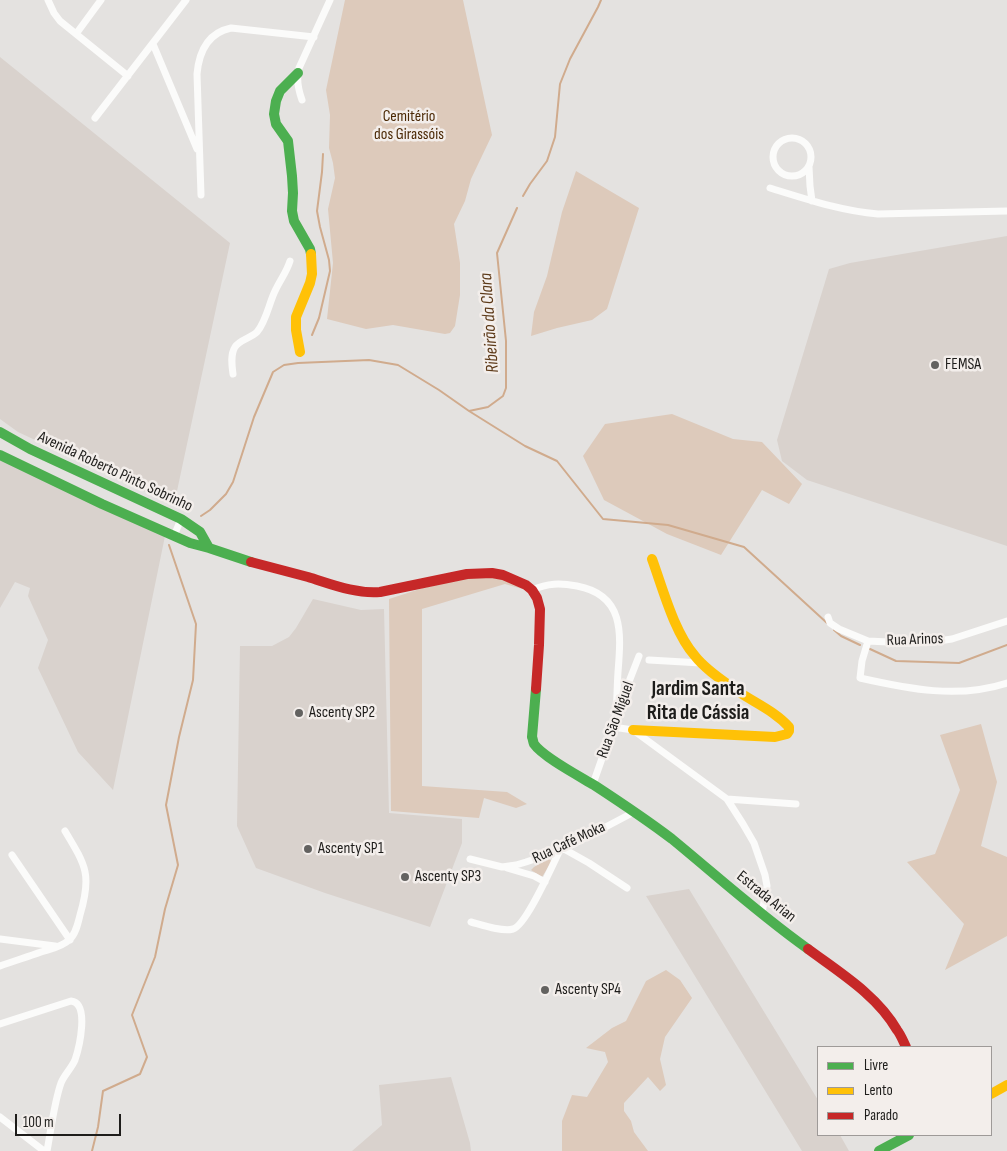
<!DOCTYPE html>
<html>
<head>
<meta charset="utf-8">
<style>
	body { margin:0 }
	#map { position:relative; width:1007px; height:1151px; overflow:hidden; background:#e4e2e0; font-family:"Sofia Sans Condensed",sans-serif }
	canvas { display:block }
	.legend { position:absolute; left:817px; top:1046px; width:175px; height:90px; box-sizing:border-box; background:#f3eeeb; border:1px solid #9e9a98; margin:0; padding:6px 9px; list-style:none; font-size:15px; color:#1e1d1b }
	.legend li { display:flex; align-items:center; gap:10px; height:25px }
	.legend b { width:25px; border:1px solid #9e9a98 }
	.scale { position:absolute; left:15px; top:1114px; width:106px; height:22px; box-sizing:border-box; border:2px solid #1e1d1b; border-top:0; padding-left:6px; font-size:15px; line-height:18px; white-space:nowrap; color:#1e1d1b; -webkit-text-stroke:4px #f3eeeb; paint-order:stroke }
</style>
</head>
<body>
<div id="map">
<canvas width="1007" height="1151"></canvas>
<ul class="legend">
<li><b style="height:6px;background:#4caf50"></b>Livre</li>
<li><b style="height:6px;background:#ffc107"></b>Lento</li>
<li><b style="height:6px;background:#c62828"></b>Parado</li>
</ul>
<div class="scale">100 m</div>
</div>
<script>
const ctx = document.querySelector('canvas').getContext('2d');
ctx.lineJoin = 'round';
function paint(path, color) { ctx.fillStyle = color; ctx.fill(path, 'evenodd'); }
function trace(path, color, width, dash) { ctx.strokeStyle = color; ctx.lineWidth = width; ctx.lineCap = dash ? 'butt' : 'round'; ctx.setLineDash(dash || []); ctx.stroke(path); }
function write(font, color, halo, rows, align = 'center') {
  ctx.font = font + ' "Sofia Sans Condensed",sans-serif'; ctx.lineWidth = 5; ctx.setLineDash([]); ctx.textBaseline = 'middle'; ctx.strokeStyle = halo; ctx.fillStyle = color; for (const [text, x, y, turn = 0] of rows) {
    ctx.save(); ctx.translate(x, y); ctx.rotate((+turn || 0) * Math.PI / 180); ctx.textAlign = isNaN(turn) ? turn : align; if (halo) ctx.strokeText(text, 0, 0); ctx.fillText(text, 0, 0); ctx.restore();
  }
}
const built = new Path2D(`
	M0,57l230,186 -56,262 -156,-73 -18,-13z
	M1007,236v310l-200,-66 -25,-19 -5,-21 52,-171 21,-6z
	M0,458l165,78 -52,254 -35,-38 -40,-84 10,-28 -20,-44 2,-8 -15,-6 -15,26z
	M313,599l48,11 23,-1 5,204 73,6v24l-32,84 -105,-34 -69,-25 -19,-42 3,-180h32l17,-9 7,-9z
	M689,889l129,211v35h22l9,16h-47l-156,-255z
	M451,1077l19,66 1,8h-119l30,-26 -3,-40z`);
const green = new Path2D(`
	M345,0h118l29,135 -21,44 -6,22 -11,23 6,39v32l-5,31 -5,7 -5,1 -52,-9 -27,4 -39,-10 6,-56 -5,-54 7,-31 -2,-15 -4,-15 1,-33 -4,-25z
	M576,171l63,37 -32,101 -15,11 -35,8 -26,8 3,-24 13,-36 15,-64z
	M672,414l61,25 29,3 40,42 -13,20 -27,-14 -41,65 -54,-21 -63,-34 -21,-44 22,-32z
	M499,576l27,14 -21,-6 -83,25v177l85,6 20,12 -11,4 -32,-10 -5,20 -88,-7 -2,-212 34,-11 49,-11z
	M981,724l16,58 -16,64 26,11v79l-62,34 19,-46 -57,-62 28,-8 25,-64 -20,-55z
	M548,859l4,2 -10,16 -11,-7 3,-3z
	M666,970l14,10 12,18 -27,39 -5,22 6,26 -6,6 -12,-14 -24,26v8l7,10 3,11 14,19h-86v-30l10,-26 15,2 21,-35 -3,-10 -19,-4 26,-20 14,-7 20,-40z`);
const stream = new Path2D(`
	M523,196l7,-12 17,-23 8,-24 5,-53 10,-25 28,-52 3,-7
	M312,335l7,-17 11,-47 -1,-11 -9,-33 -3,-16 5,-39 1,-18
	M469,411l56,35 32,15 46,58 65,6 76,22 83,76
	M201,516l9,-6 16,-16 7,-12 21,-65 19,-45 11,-7 14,-2 71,-3 29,5 41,25 30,21 19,-4 15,-11 3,-8v-47l-9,-88 20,-45
	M834,630l7,6 19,9
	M870,649l26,12 63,2 48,-18
	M92,1151l6,-24 5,-36 37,-17 7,-17 -15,-42 23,-58 10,-48 13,-44 -12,-60 13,-68 14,-57 3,-56 -27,-79`);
const street = new Path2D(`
	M48,0l6,13 6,8 68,55
	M76,34l25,-34
	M153,44l44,105
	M302,100c-4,-11 -6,-21 -3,-32l31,-68
	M95,118l91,-118
	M773 157a19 19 0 1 1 38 0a19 19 0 1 1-38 0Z
	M809,167l1,19 2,15
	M770,188c36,11 71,23 108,26l129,-3
	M201,195l-4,-121c2,-22 10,-41 34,-46l83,9
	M233,374c-1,-8 -3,-19 2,-27 4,-7 16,-9 22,-15 10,-12 12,-30 19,-43 5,-10 11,-18 14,-28
	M174,536l7,-17
	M532,590c16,-7 28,-7 45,-4 48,9 44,48 41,86 -1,15 -1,29 -2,43
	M828,617l2,6 9,6 29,12 40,2 23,-1 21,-3 55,-18
	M868,641l-6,20 -2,17c49,11 98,21 147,5
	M649,660l52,3
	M613,727l20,3 94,69 16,25 11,19 11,32 2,11 -5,27
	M593,784l20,-57 3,-12 23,-59
	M727,799l69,5
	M564,849l25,14 38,25
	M12,855l58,85
	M470,859l32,8 14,-2 10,-3 38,-13 70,-37
	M507,868l27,8 11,6
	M471,922c11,3 31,10 42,7 13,-3 40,-65 47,-79
	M0,939l55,7
	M0,966c14,-5 27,-9 41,-14 9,-3 21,-5 28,-12 7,-6 9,-17 11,-25 12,-40 6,-49 -15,-84
	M0,1024l71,-23c19,2 8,47 4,59 -4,9 -11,15 -14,23 -7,20 -10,47 -14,68
	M0,1117l44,34`);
const fast = new Path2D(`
	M298,73l-18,18 -4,10 -2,13 2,10 12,17 4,35 1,17 -1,18 2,10 16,28 1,5
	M0,432l30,17 151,70 19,13 9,16
	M0,455l102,49 88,39 19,5 42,14
	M536,689l-4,48c1,2 1,5 2,7 9,13 45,32 60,41 26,17 53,35 78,54 45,37 88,76 136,110
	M879,1151l30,-16`);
const slow = new Path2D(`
	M300,352l-4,-22v-13l14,-34 2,-9 -1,-20
	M633,730l142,7 12,-3 2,-3v-4c-14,-16 -36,-25 -53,-37 -14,-10 -30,-20 -41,-34 -21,-24 -32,-67 -43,-97
	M991,1094l16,-9`);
const jam = new Path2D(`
	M251,562c19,5 38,10 57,15 23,7 47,17 72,15l87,-18 25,-1 11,2 23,10 6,5 5,8 3,11 -1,36 -3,44
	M808,949c31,23 69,46 89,81 4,5 6,11 9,17`);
const markers = [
	[935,365,5,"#636260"],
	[299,713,5,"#636260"],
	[308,849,5,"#636260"],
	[405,877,5,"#636260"],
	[545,990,5,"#636260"]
];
const parkNames = [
	["Cemitério",409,117],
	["dos Girassóis",409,135]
];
const poiNames = [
	["FEMSA",945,365],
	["Ascenty SP2",309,713],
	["Ascenty SP1",318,849],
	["Ascenty SP3",415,877],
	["Ascenty SP4",555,990]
];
const streetNames = [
	["Avenida Roberto Pinto Sobrinho",115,472,25],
	["Rua Arinos",915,640,-2],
	["Rua São Miguel",616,720,-70],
	["Rua Café Moka",569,843,-25],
	["Estrada Arian",766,897,39]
];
const waterNames = [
	["Ribeirão da Clara",490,323,-94]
];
const districtNames = [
	["Jardim Santa",698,690],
	["Rita de Cássia",698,714]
];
paint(built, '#d9d2cd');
paint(green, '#ddcabb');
trace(stream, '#d0ab8d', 2);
trace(street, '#fbfbfa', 7);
trace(fast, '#4caf50', 10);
trace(slow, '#ffc107', 10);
trace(jam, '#c62828', 10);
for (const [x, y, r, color] of markers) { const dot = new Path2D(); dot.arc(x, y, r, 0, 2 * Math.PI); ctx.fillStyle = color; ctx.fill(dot); trace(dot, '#f3eeeb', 2); }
write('16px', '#4b2905', '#f3eeeb', parkNames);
write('16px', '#1e1d1b', '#f3eeeb', poiNames, 'left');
write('16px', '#1e1d1b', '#f3eeeb', streetNames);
write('italic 18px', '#5d3a19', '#f3eeeb', waterNames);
write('bold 21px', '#1e1d1b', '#f3eeeb', districtNames);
</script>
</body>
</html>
